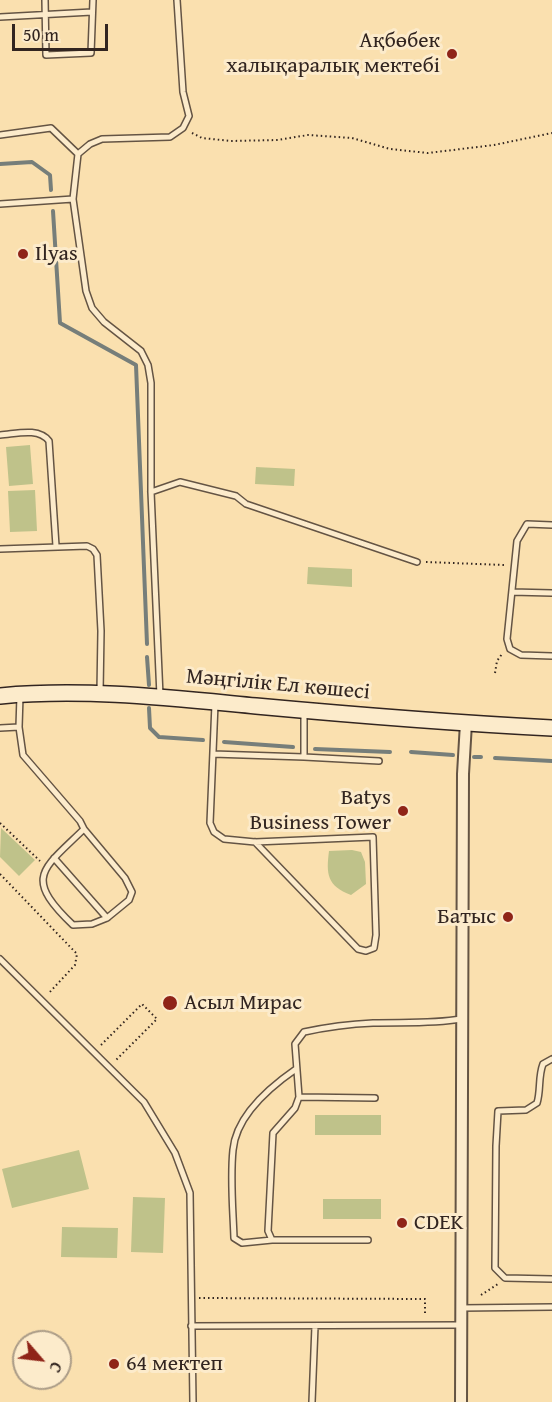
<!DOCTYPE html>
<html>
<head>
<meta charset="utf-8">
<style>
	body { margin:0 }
	#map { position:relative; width:552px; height:1402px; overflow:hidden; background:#fae0af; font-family:"Gentium Book Plus",serif }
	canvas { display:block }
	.north { position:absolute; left:12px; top:1330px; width:60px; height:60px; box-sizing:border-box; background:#fcebcb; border:2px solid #ab9c87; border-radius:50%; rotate:118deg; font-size:16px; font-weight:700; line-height:24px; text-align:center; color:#322520 }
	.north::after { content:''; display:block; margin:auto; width:21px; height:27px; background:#8f2418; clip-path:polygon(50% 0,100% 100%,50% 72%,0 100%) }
	.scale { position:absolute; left:12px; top:24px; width:96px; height:27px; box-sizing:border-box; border:3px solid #322520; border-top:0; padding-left:8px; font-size:18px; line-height:21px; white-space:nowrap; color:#322520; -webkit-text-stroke:4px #fcebcb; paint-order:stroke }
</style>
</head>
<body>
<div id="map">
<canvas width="552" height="1402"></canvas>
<div class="north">С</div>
<div class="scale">50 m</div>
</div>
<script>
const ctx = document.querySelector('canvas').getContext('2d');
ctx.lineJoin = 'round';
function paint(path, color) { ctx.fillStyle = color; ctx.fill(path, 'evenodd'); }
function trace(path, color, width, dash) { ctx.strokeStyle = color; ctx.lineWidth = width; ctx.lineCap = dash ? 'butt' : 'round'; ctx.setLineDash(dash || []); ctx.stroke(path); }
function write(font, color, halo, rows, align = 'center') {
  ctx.font = font + ' "Gentium Book Plus",serif'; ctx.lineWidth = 6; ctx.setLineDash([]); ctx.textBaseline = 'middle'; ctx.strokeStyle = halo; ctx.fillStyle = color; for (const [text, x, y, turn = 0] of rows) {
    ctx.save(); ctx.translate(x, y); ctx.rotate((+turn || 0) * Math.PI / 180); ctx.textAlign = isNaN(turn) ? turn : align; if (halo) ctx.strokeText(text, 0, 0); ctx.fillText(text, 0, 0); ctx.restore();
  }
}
const green = new Path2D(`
	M30,445l3,39 -24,2 -3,-39z
	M256,467l39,2 -1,17 -39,-2z
	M35,490l2,41 -27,1 -2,-41z
	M308,567l44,2v18l-45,-3z
	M1,828l34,32 -16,16 -19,-19z
	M352,850l9,2 4,10 1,22 -15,11c-24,-9 -25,-21 -22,-44z
	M315,1115h66v20h-66z
	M79,1150l10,39 -77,19 -10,-39z
	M133,1197l32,1 -2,55 -32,-1z
	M323,1199h58v20h-58z
	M62,1227l56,1 -1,30 -56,-1z`);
const stream = new Path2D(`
	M0,164l32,-2 18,13 1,15
	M53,211l7,112 76,42 11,279
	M147,657l2,28
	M149,708l1,20 9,9 44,3
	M224,742l69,5
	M315,749l75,3
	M411,752l42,3
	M474,757h7
	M495,758l57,3`);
const path = new Path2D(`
	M192,133l10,5 29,3 47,-1 30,-5 44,3 38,11 38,4 66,-8 58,-12
	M426,562l78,3
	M495,673l2,-12 5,-7
	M0,823l40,38
	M0,874l77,80 -2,11 -27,29
	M101,1045l41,-41 15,15 -42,42
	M481,1295l17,-11
	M199,1298l226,1v17`);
const lane = new Path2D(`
	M45,0l1,55 45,-2 2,-53
	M0,17l92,-5
	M0,135l51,-7 27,26
	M0,204l73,-5
	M0,435c16,-1 38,-8 49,6l7,105
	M151,492l29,-10 56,14 10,8 171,58
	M552,525l-25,-1 -10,17 -10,98 3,10 11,6 31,1
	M0,549l87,-3 6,3 4,6 4,76 -1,61
	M512,592l40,1
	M20,696l-1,31 4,28 57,66 4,8c-42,41 -61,48 -11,96l19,-1 15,-6 -53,-60
	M160,696l-9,-204v-109l-3,-18 -7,-14 -37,-29 -12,-14 -6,-17 -13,-92 5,-45 12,-10 12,-5 68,-2 13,-9 6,-12 -6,-24 -6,-92
	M215,704l-5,119 4,9 10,7 31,3 118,-5 3,98 -2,13 -8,3 -8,-2 -103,-107
	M304,712v45l75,4
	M0,728l19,-1
	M213,754l91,3
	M84,829l41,49 7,14 -3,8 -22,18
	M0,959l144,143 31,51 15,40 3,209
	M552,1059l-9,5c-5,13 -2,26 -6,39l-11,7 -28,1 -2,35 -1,122 10,10 47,1
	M299,1097l76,1
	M272,1240l-30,3 -8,-5c-1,-29 -4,-59 -1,-88 3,-34 37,-63 63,-81
	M368,1240h-96l-4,-9 5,-98 22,-25 4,-11 -4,-53 9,-12c23,-5 46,-8 69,-9 30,-1 59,1 88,-4
	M461,1308l91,-1
	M191,1326l270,-1
	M312,1402l3,-76`);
const street = new Path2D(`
	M461,1402l2,-628 3,-51`);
const secondary = new Path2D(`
	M0,696c85,-8 171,2 256,10 98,9 197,17 296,22`);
const markers = [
	[452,54,6,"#8f2418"],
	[23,254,6,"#8f2418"],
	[403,811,6,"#8f2418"],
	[508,917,6,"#8f2418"],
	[170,1003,8,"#8f2418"],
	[402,1223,6,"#8f2418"],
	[114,1364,6,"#8f2418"]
];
const poiNames = [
	["Ақбөбек",440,41,"right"],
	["халықаралық мектебі",440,66,"right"],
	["Ilyas",35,254],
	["Batys",391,798,"right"],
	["Business Tower",391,823,"right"],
	["Батыс",496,917,"right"],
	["Асыл Мирас",184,1003],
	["CDEK",414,1223],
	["64 мектеп",126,1364]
];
const streetNames = [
	["Мәңгілік Ел көшесі",278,685,5]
];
paint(green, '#bfc28a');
trace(stream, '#767e7a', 4);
trace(lane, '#645444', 8);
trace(street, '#645444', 14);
trace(secondary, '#322520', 18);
trace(path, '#322520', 2, [1.5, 3]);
trace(lane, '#fcebcb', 5);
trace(street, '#fcebcb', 10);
trace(secondary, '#fcebcb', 15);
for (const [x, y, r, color] of markers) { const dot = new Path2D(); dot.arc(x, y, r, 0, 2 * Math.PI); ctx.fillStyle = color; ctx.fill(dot); trace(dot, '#fcebcb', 2); }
write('22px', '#322520', '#fcebcb', poiNames, 'left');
write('22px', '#322520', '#fcebcb', streetNames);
</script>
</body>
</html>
